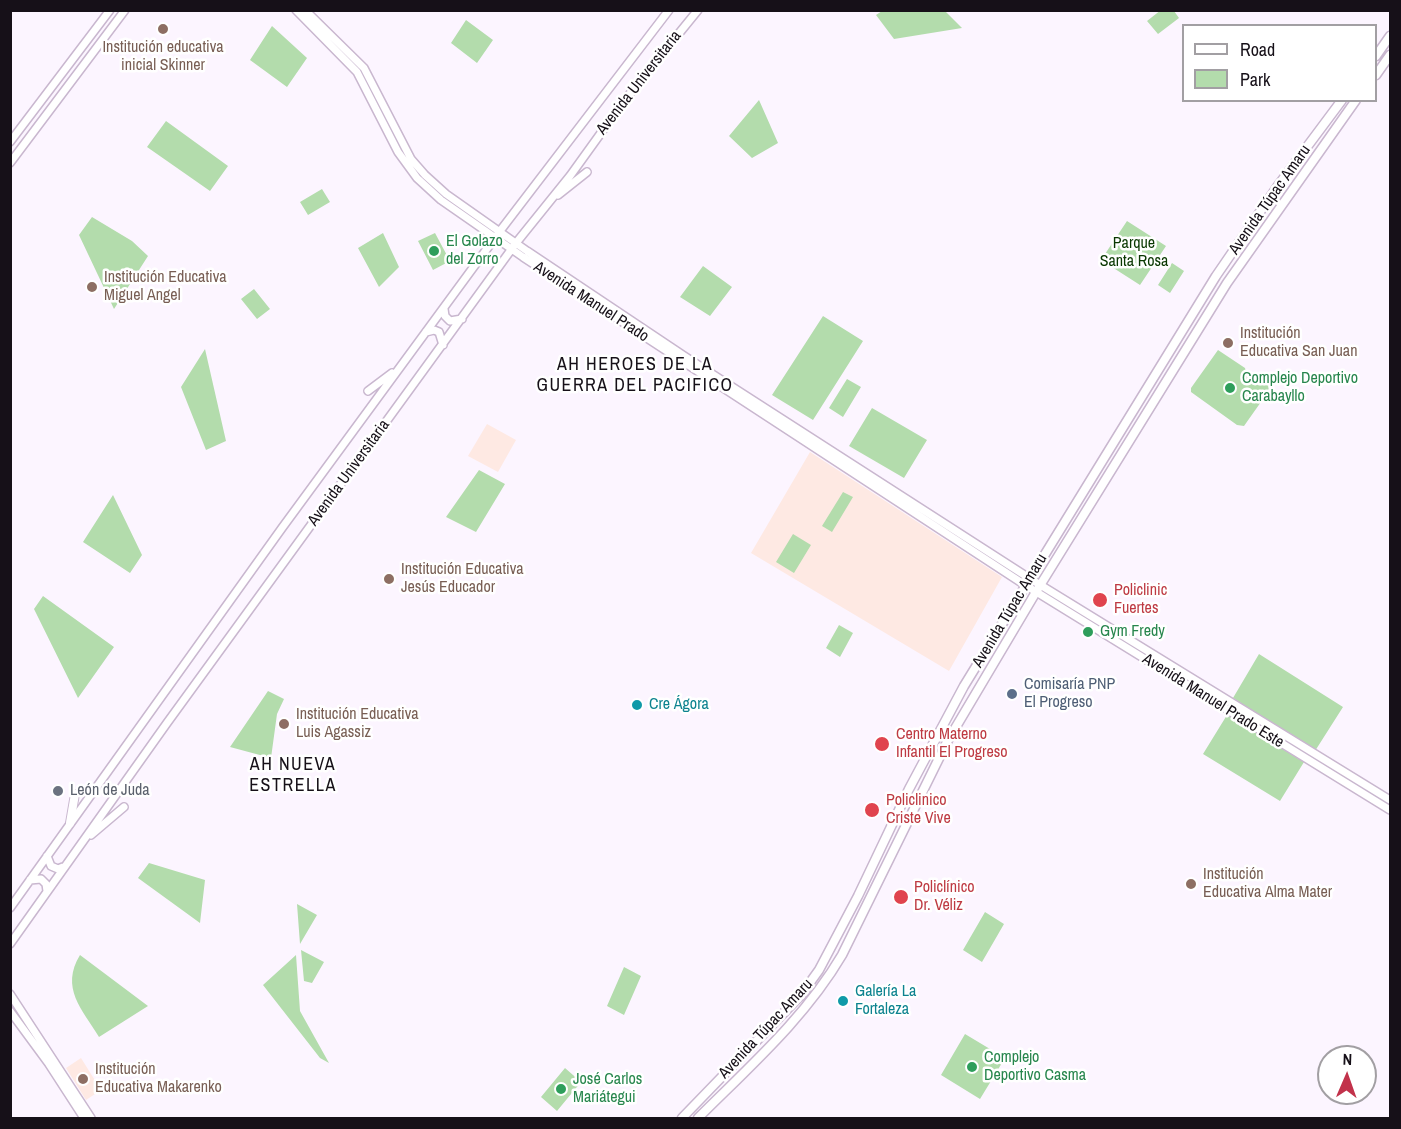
<!DOCTYPE html>
<html>
<head>
<meta charset="utf-8">
<style>
	body { margin:0 }
	#map { position:relative; width:1401px; height:1129px; overflow:hidden; background:#fcf5ff; font-family:"Archivo Narrow",sans-serif }
	canvas { display:block }
	.frame { position:absolute; inset:0; border:12px solid #161018; pointer-events:none }
	.legend { position:absolute; left:1182px; top:24px; width:195px; height:78px; box-sizing:border-box; background:#fff; border:2px solid #a29fa3; margin:0; padding:8px 10px; list-style:none; font-size:18px; color:#161018 }
	.legend li { display:flex; align-items:center; gap:12px; height:30px }
	.legend b { width:30px; border:2px solid #a29fa3 }
	.north { position:absolute; left:1317px; top:1045px; width:60px; height:60px; box-sizing:border-box; background:#fff; border:2px solid #a29fa3; border-radius:50%; rotate:2deg; font-size:16px; font-weight:700; line-height:24px; text-align:center; color:#161018 }
	.north::after { content:''; display:block; margin:auto; width:21px; height:27px; background:#c2324b; clip-path:polygon(50% 0,100% 100%,50% 72%,0 100%) }
</style>
</head>
<body>
<div id="map">
<canvas width="1401" height="1129"></canvas>
<div class="frame"></div>
<ul class="legend">
<li><b style="height:8px;background:#fff"></b>Road</li>
<li><b style="height:16px;background:#b3dcac"></b>Park</li>
</ul>
<div class="north">N</div>
</div>
<script>
const ctx = document.querySelector('canvas').getContext('2d');
ctx.lineJoin = 'round';
function paint(path, color) { ctx.fillStyle = color; ctx.fill(path, 'evenodd'); }
function trace(path, color, width, dash) { ctx.strokeStyle = color; ctx.lineWidth = width; ctx.lineCap = dash ? 'butt' : 'round'; ctx.setLineDash(dash || []); ctx.stroke(path); }
function write(font, color, halo, rows, align = 'center') {
  ctx.font = font + ' "Archivo Narrow",sans-serif'; ctx.lineWidth = 5; ctx.setLineDash([]); ctx.textBaseline = 'middle'; ctx.strokeStyle = halo; ctx.fillStyle = color; for (const [text, x, y, turn = 0] of rows) {
    ctx.save(); ctx.translate(x, y); ctx.rotate((+turn || 0) * Math.PI / 180); ctx.textAlign = isNaN(turn) ? turn : align; if (halo) ctx.strokeText(text, 0, 0); ctx.fillText(text, 0, 0); ctx.restore();
  }
}
const education = new Path2D(`
	M487,424l29,16 -18,32 -30,-16z
	M810,452l192,125 -53,94 -198,-118z
	M81,1058l20,32 -15,10 -20,-32z`);
const green = new Path2D(`
	M1161,10l13,1 5,7 -21,16 -11,-13z
	M882,11h63l17,17 -68,11 -18,-24z
	M466,20l27,20 -16,23 -26,-20z
	M272,26l35,32 -20,29 -37,-27z
	M759,100l19,43 -26,15 -23,-22z
	M166,121l62,45 -18,25 -63,-44z
	M322,189l8,13 -22,13 -8,-13z
	M92,217l40,24 16,15 -34,53 -35,-74z
	M1127,221l39,25 -26,39 -39,-25z
	M383,233l16,34 -20,20 -21,-39z
	M435,233l15,28 -17,9 -15,-29z
	M1172,263l12,8 -14,22 -12,-8z
	M703,266l29,21 -22,29 -30,-19z
	M254,289l16,20 -13,10 -16,-20z
	M823,316l40,25 -50,79 -41,-25z
	M205,349l21,92 -20,9 -25,-63z
	M1218,350l27,18 1,4 5,4 3,-2 15,11 -1,7 -24,34 -7,-1 -46,-33v-4z
	M847,379l14,8 -18,30 -14,-9z
	M872,408l55,32 -23,38 -55,-32z
	M479,470l26,14 -29,48 -30,-15z
	M843,492l10,5 -21,35 -10,-6z
	M113,495l29,60 -12,18 -47,-31z
	M793,534l18,11 -17,28 -18,-11z
	M43,596l71,51 -36,51 -44,-89z
	M839,625l14,8 -13,24 -14,-9z
	M1259,654l84,53 -28,44 -82,-53z
	M268,691l16,8 -7,15 -6,44 -41,-11z
	M1227,715l77,47 -24,39 -77,-47z
	M149,863l56,17 -5,43 -62,-45z
	M297,904l20,11 -17,29z
	M985,912l19,12 -22,38 -19,-12z
	M301,950l23,12 -12,21 -8,-2z
	M80,955l68,51 -49,31c-17,-28 -39,-49 -19,-82z
	M296,955l4,56 29,52 -9,-5 -57,-73z
	M624,967l17,9 -17,39 -17,-9z
	M965,1034l40,24 -25,41 -39,-24z
	M565,1068l16,14 -24,29 -16,-14z`);
const secondary = new Path2D(`
	M296,10l61,62 41,80 19,26 24,22 82,57 502,328 365,225
	M305,10l59,58 47,91 14,16 21,19 81,57 157,105 345,222 361,222
	M10,142l100,-132
	M10,163l115,-153
	M558,195l29,-23
	M444,309l1,7 5,5 12,-2
	M426,332l8,-2 5,2 4,13
	M368,391l24,-18
	M91,835l33,-28
	M47,856l4,10 7,3 5,-2
	M30,880l11,-1 5,5 1,7
	M10,908l272,-380 218,-297 169,-221
	M10,944l157,-221 349,-480 54,-67 54,-75 74,-91
	M10,994l81,124
	M10,1011l39,53 35,54`);
const primary = new Path2D(`
	M70,823l5,-29`);
const highway = new Path2D(`
	M1376,56l14,-20
	M1376,75l14,-20
	M682,1118l119,-123 18,-25 39,-74 51,-107 55,-103 252,-410 61,-89 65,-87
	M698,1118c51,-51 107,-100 144,-163l105,-213 89,-150 191,-309 129,-183`);
const markers = [
	[163,29,6,"#8d6e63"],
	[434,251,6,"#2e9e5b"],
	[92,287,6,"#8d6e63"],
	[1228,343,6,"#8d6e63"],
	[1230,388,6,"#2e9e5b"],
	[389,579,6,"#8d6e63"],
	[1100,600,8,"#e0444e"],
	[1088,632,6,"#2e9e5b"],
	[1012,694,6,"#5c6f8a"],
	[637,705,6,"#0f9aa8"],
	[284,724,6,"#8d6e63"],
	[882,744,8,"#e0444e"],
	[58,791,6,"#6b7280"],
	[872,810,8,"#e0444e"],
	[1191,884,6,"#8d6e63"],
	[901,897,8,"#e0444e"],
	[843,1001,6,"#0f9aa8"],
	[972,1067,6,"#2e9e5b"],
	[83,1079,6,"#8d6e63"],
	[561,1089,6,"#2e9e5b"]
];
const educationNames = [
	["Institución educativa",163,48,"center"],
	["inicial Skinner",163,66,"center"],
	["Institución Educativa",104,278],
	["Miguel Angel",104,296],
	["Institución",1240,334],
	["Educativa San Juan",1240,352],
	["Institución Educativa",401,570],
	["Jesús Educador",401,588],
	["Institución Educativa",296,715],
	["Luis Agassiz",296,733],
	["Institución",1203,875],
	["Educativa Alma Mater",1203,893],
	["Institución",95,1070],
	["Educativa Makarenko",95,1088]
];
const streetNames = [
	["Avenida Universitaria",639,83,-52],
	["Avenida Túpac Amaru",1270,200,-55],
	["Avenida Manuel Prado",591,302,33],
	["Avenida Universitaria",349,473,-54],
	["Avenida Túpac Amaru",1010,611,-59],
	["Avenida Manuel Prado Este",1213,701,32],
	["Avenida Túpac Amaru",766,1029,-47]
];
const leisureNames = [
	["El Golazo",446,242],
	["del Zorro",446,260],
	["Complejo Deportivo",1242,379],
	["Carabayllo",1242,397],
	["Gym Fredy",1100,632],
	["Complejo",984,1058],
	["Deportivo Casma",984,1076],
	["José Carlos",573,1080],
	["Mariátegui",573,1098]
];
const parkNames = [
	["Parque",1134,244],
	["Santa Rosa",1134,262]
];
const healthNames = [
	["Policlinic",1114,591],
	["Fuertes",1114,609],
	["Centro Materno",896,735],
	["Infantil El Progreso",896,753],
	["Policlinico",886,801],
	["Criste Vive",886,819],
	["Policlínico",914,888],
	["Dr. Véliz",914,906]
];
const serviceNames = [
	["Comisaría PNP",1024,685],
	["El Progreso",1024,703]
];
const cultureNames = [
	["Cre Ágora",649,705],
	["Galería La",855,992],
	["Fortaleza",855,1010]
];
const worshipNames = [
	["León de Juda",70,791]
];
const neighbourhoodNames = [
	["AH HEROES DE LA",635,365],
	["GUERRA DEL PACIFICO",635,386],
	["AH NUEVA",293,765],
	["ESTRELLA",293,786]
];
paint(education, '#fee9e3');
paint(green, '#b3dcac');
trace(secondary, '#c9b7cf', 10);
trace(primary, '#c9b7cf', 10);
trace(highway, '#c9b7cf', 11);
trace(secondary, '#fff', 7);
trace(primary, '#fff', 8);
trace(highway, '#fff', 8);
for (const [x, y, r, color] of markers) { const dot = new Path2D(); dot.arc(x, y, r, 0, 2 * Math.PI); ctx.fillStyle = color; ctx.fill(dot); trace(dot, '#fff', 2); }
write('16px', '#785e54', '#fff', educationNames, 'left');
write('16px', '#161018', '#fff', streetNames);
write('16px', '#27864d', '#fff', leisureNames, 'left');
write('16px', '#0a3802', '#fff', parkNames);
write('16px', '#be3a42', '#fff', healthNames, 'left');
write('16px', '#4e5e75', '#fff', serviceNames, 'left');
write('16px', '#0d838f', '#fff', cultureNames, 'left');
write('16px', '#5b616d', '#fff', worshipNames, 'left');
ctx.letterSpacing = '1.5px';
write('18px', '#161018', '#fff', neighbourhoodNames);
ctx.letterSpacing = '0px';
</script>
</body>
</html>
